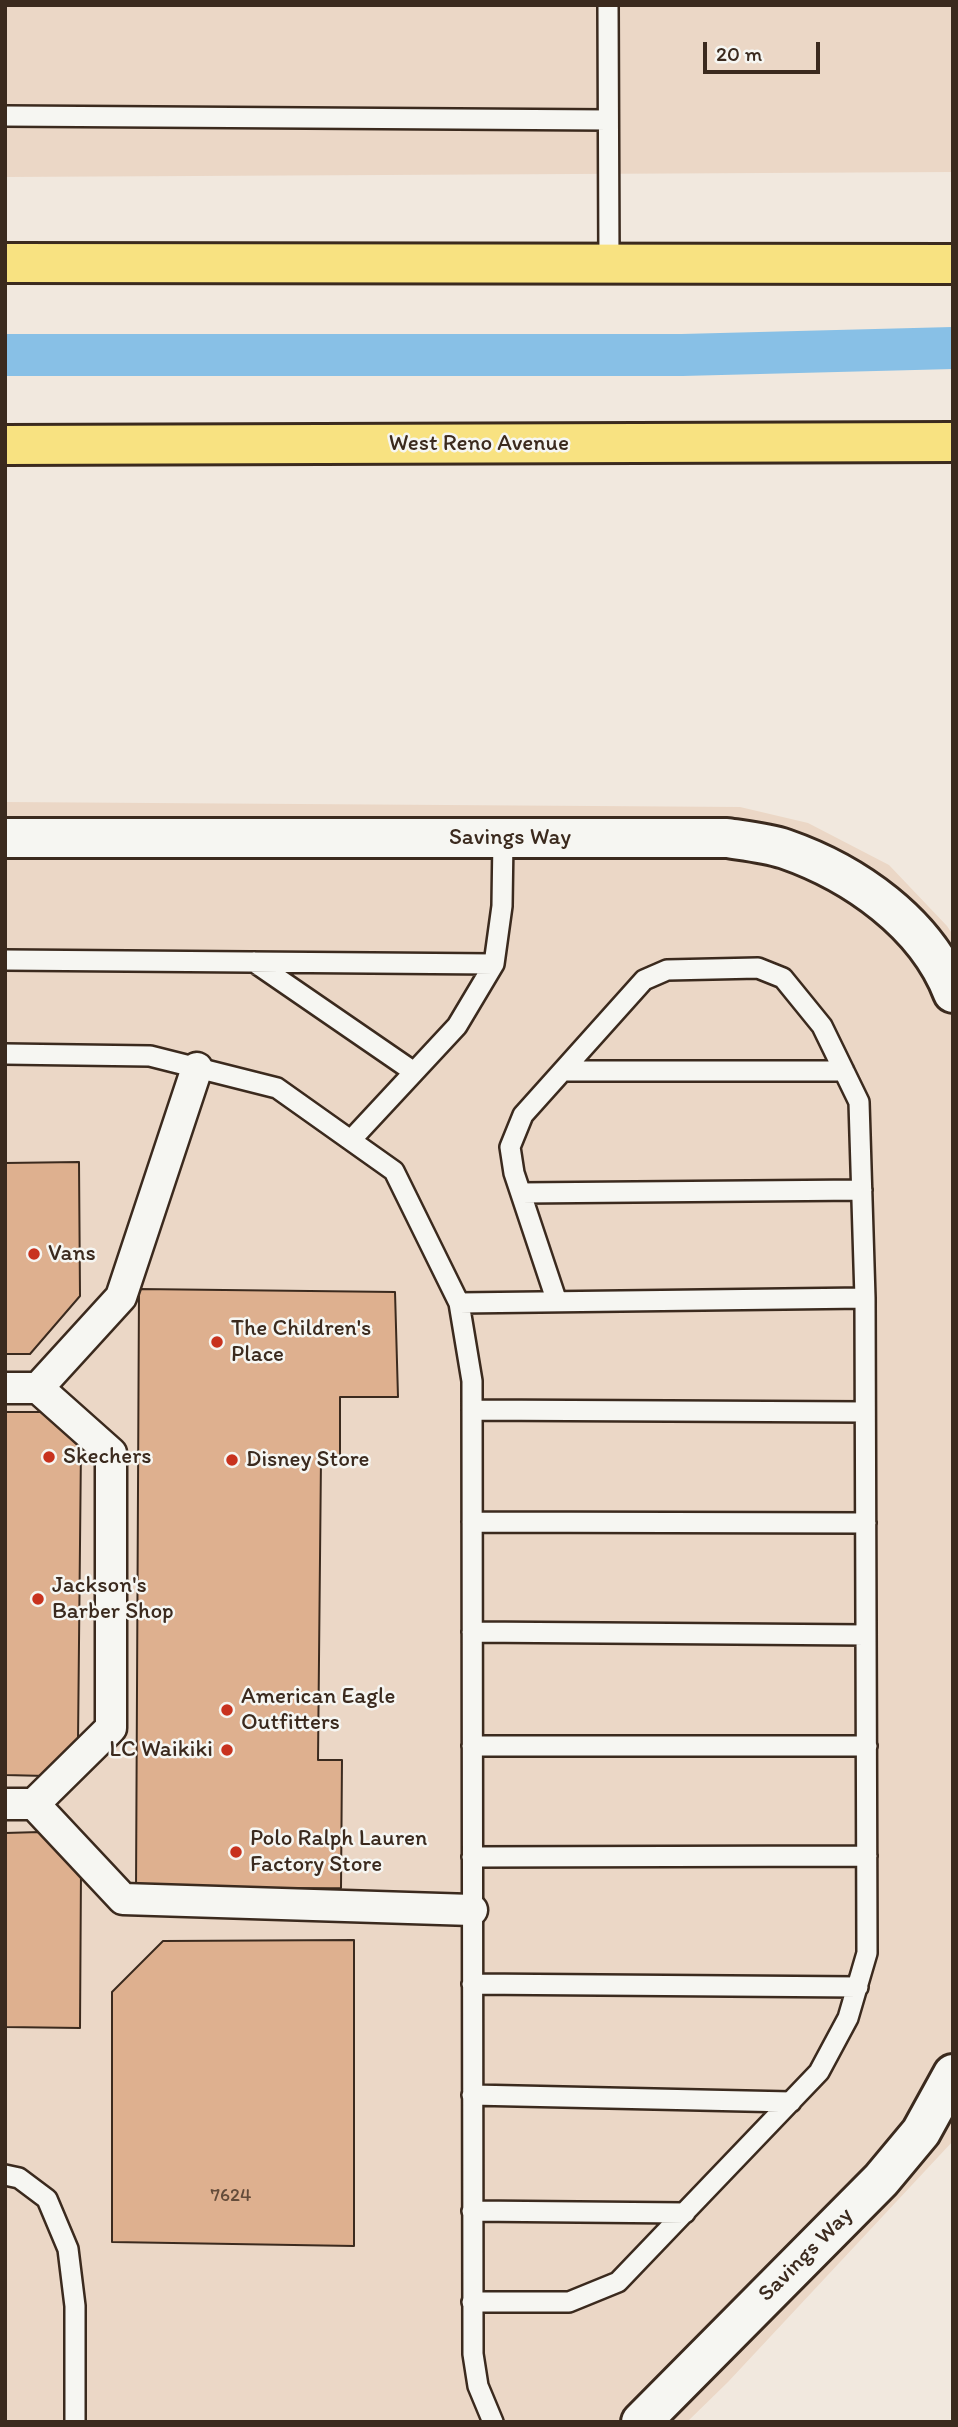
<!DOCTYPE html>
<html>
<head>
<meta charset="utf-8">
<style>
	body { margin:0 }
	#map { position:relative; width:958px; height:2427px; overflow:hidden; background:#f1e8de; font-family:Itim,sans-serif }
	canvas { display:block }
	.frame { position:absolute; inset:0; border:7px solid #3b2a1e; pointer-events:none }
	.scale { position:absolute; left:703px; top:42px; width:117px; height:32px; box-sizing:border-box; border:4px solid #3b2a1e; border-top:0; padding-left:9px; font-size:21px; line-height:24px; white-space:nowrap; color:#3b2a1e; -webkit-text-stroke:5px #f6f6f2; paint-order:stroke }
</style>
</head>
<body>
<div id="map">
<canvas width="958" height="2427"></canvas>
<div class="frame"></div>
<div class="scale">20 m</div>
</div>
<script>
const ctx = document.querySelector('canvas').getContext('2d');
ctx.lineJoin = 'round';
function paint(path, color) { ctx.fillStyle = color; ctx.fill(path, 'evenodd'); }
function trace(path, color, width, dash) { ctx.strokeStyle = color; ctx.lineWidth = width; ctx.lineCap = dash ? 'butt' : 'round'; ctx.setLineDash(dash || []); ctx.stroke(path); }
function write(font, color, halo, rows, align = 'center') {
  ctx.font = font + ' Itim,sans-serif'; ctx.lineWidth = 5; ctx.setLineDash([]); ctx.textBaseline = 'middle'; ctx.strokeStyle = halo; ctx.fillStyle = color; for (const [text, x, y, turn = 0] of rows) {
    ctx.save(); ctx.translate(x, y); ctx.rotate((+turn || 0) * Math.PI / 180); ctx.textAlign = isNaN(turn) ? turn : align; if (halo) ctx.strokeText(text, 0, 0); ctx.fillText(text, 0, 0); ctx.restore();
  }
}
const built = new Path2D(`
	M5,5h948v167l-948,5z
	M5,802l735,5 68,16 81,42 58,61 6,9v1206l-225,241 -41,40h-682z`);
const canal = new Path2D(`
	M5,355h677l271,-7`);
const building = new Path2D(`
	M79,1162l1,134 -50,58h-25v-191z
	M139,1289l256,3 3,105h-58v60l-19,1 -3,302h24l-1,128 -205,1z
	M5,1412h37l39,34 -3,295 -32,35 -41,-1z
	M40,1832l41,37 -1,159 -75,-1v-194z
	M354,1940v306l-242,-4v-250l51,-51z`);
const service = new Path2D(`
	M608,5l1,259
	M5,116l603,4
	M5,960l489,4
	M254,962l160,110
	M5,1054l145,2 127,32 117,83 65,132 13,78 1,973 5,32 15,36
	M563,1071h281
	M351,1140l106,-114 37,-62 8,-58 1,-68
	M521,1193l341,-3
	M459,1303l406,-5
	M472,1410l393,2
	M472,1522l394,1
	M472,1632l394,3
	M472,1746h395
	M472,1857l395,-1
	M472,1984l386,3
	M472,2095l319,7
	M5,2175l14,3 28,21 21,50 7,57v116
	M472,2211l213,2
	M472,2302h97l49,-20 201,-210 29,-54 19,-65 -2,-655 -6,-196 -37,-76 -39,-48 -25,-10 -91,2 -23,10 -121,135 -13,32 4,26 43,129`);
const pedestrian = new Path2D(`
	M5,1388h33
	M5,1804h29l89,95 349,11
	M34,1804l77,-76v-275l-73,-65 83,-91 76,-229`);
const minor = new Path2D(`
	M5,838h722c20,3 40,5 58,11 69,24 141,74 168,144
	M641,2422l240,-242 40,-48 32,-58`);
const primary = new Path2D(`
	M5,263l948,1
	M5,445l948,-3`);
const markers = [
	[34,1254,7,"#c8321e"],
	[217,1342,7,"#c8321e"],
	[49,1457,7,"#c8321e"],
	[232,1460,7,"#c8321e"],
	[38,1599,7,"#c8321e"],
	[227,1710,7,"#c8321e"],
	[227,1750,7,"#c8321e"],
	[236,1852,7,"#c8321e"]
];
const numberNames = [
	["7624",231,2196]
];
const streetNames = [
	["West Reno Avenue",479,444],
	["Savings Way",510,838],
	["Savings Way",806,2255,-45]
];
const poiNames = [
	["Vans",48,1254],
	["The Children's",231,1329],
	["Place",231,1355],
	["Skechers",63,1457],
	["Disney Store",246,1460],
	["Jackson's",52,1586],
	["Barber Shop",52,1612],
	["American Eagle",241,1697],
	["Outfitters",241,1723],
	["LC Waikiki",213,1750,"right"],
	["Polo Ralph Lauren",250,1839],
	["Factory Store",250,1865]
];
paint(built, '#ebd7c6');
trace(canal, '#88c0e6', 42);
paint(building, '#deb08f');
trace(building, '#3b2a1e', 2);
trace(service, '#3b2a1e', 24);
trace(pedestrian, '#3b2a1e', 35);
trace(minor, '#3b2a1e', 44);
trace(primary, '#3b2a1e', 44);
trace(service, '#f6f6f2', 19);
trace(pedestrian, '#f6f6f2', 30);
trace(minor, '#f6f6f2', 38);
trace(primary, '#f8e281', 38);
for (const [x, y, r, color] of markers) { const dot = new Path2D(); dot.arc(x, y, r, 0, 2 * Math.PI); ctx.fillStyle = color; ctx.fill(dot); trace(dot, '#f6f6f2', 2.5); }
write('19px', '#644c3a', null, numberNames);
write('23px', '#3b2a1e', '#f6f6f2', streetNames);
write('23px', '#3b2a1e', '#f6f6f2', poiNames, 'left');
</script>
</body>
</html>
